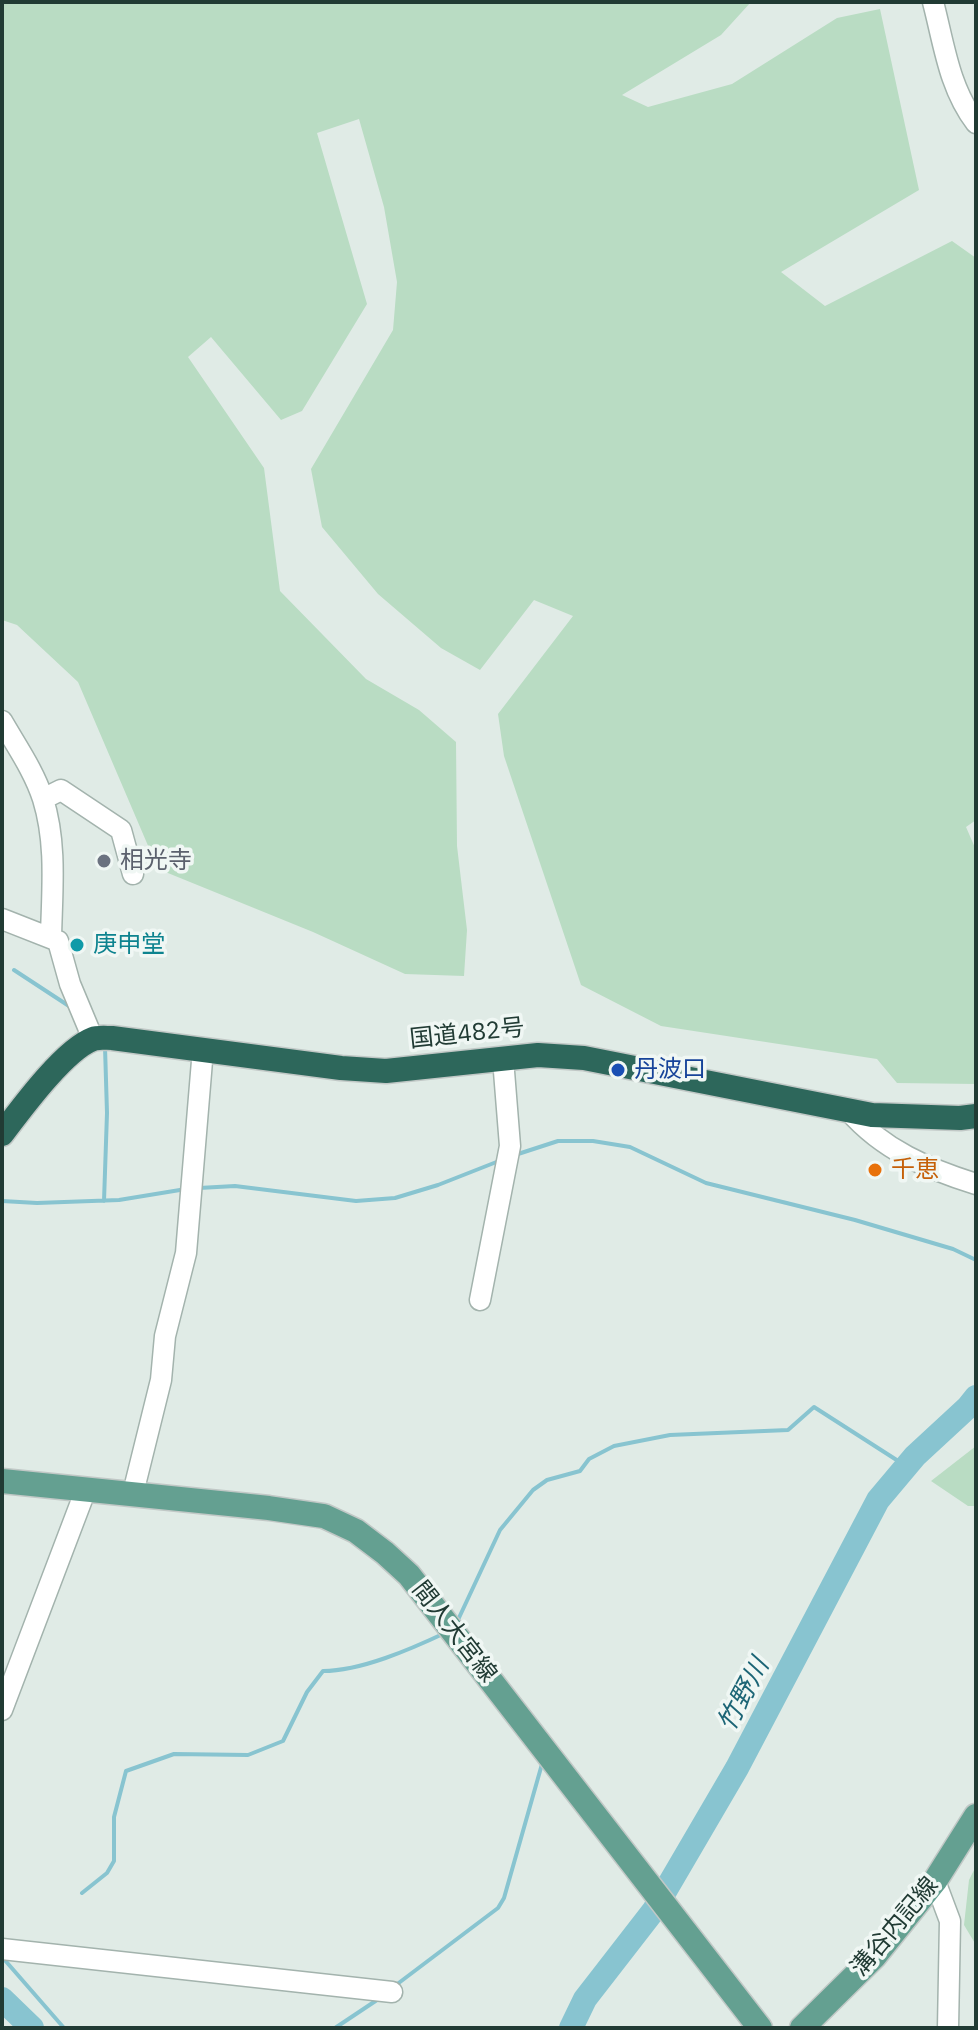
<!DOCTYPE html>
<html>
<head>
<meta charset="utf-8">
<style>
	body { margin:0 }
	#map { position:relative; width:978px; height:2030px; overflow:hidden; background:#e0ebe6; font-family:"IBM Plex Sans",sans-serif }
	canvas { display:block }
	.frame { position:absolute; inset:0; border:4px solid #213b34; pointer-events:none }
</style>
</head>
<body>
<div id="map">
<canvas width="978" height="2030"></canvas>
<div class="frame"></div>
</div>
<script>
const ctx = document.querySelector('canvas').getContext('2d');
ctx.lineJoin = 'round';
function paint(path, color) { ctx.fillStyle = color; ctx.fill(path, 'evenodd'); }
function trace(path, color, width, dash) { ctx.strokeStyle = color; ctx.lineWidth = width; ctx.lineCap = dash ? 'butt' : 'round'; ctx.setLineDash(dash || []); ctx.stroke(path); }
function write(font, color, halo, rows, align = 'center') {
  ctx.font = font + ' "IBM Plex Sans","Noto Sans JP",sans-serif'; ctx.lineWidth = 7; ctx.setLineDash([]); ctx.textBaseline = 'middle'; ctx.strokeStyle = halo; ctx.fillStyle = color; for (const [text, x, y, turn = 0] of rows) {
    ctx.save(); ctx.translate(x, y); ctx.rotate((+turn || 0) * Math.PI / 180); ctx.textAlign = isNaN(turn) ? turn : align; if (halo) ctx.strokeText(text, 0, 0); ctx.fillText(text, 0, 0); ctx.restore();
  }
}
const green = new Path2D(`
	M2,2h749l-30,33 -99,60 26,12 84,-23 105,-66 43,-9 39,181 -138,82 44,34 127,-65 24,17v562l-10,7 10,23v234l-79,-1 -20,-24 -216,-33 -80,-41 -77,-229 -6,-42 75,-98 -39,-16 -54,70 -39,-22 -63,-54 -56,-67 -11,-58 82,-139 4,-48 -13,-75 -25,-88 -42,14 50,171 -65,107 -21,9 -70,-83 -23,20 76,111 16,123 86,88 53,31 37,32 1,104 10,84 -3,46 -59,-2 -92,-42 -155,-63 -80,-187 -61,-57 -15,-5z
	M976,1446v60h-8l-37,-25z
	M976,1866v79l-12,-20 5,-45z`);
const stream = new Path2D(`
	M14,970l58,38
	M515,1155l43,-14h35l37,6 76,36 149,37 98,29 23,11
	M199,1188l36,-2 121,15 39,-3 43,-13 61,-24
	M2,1201l35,2 82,-3 67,-11
	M104,1201l3,-88 -2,-66
	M457,1622l43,-92 33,-40 14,-10 33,-9 9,-12 25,-13 56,-11 118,-5 26,-23 92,59
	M82,1893l25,-20 7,-12v-44l12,-46 48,-17 74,1 35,-14 24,-49 16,-21c38,0 88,-22 122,-38
	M3,1958l61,70
	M396,1985l102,-77 6,-10 38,-134
	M335,2028l45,-30`);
const river = new Path2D(`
	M2,1999l30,29
	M571,2028l14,-29 69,-89 83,-142 141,-268 37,-44 53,-49 8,-10`);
const minor = new Path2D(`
	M933,2c11,42 16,86 43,121
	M2,721c15,26 32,50 41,78 14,45 9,92 8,138
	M43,799l18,-9 60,40 12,44
	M2,919l56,22 12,43 23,55
	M849,1111c34,39 79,58 127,73
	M480,1300l30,-154 -7,-87
	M133,1493l28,-113 4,-44 21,-83 17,-204
	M2,1710l84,-221
	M935,1881l15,40 -2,107
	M2,1949l390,43`);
const major = new Path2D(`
	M2,1481l267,27 55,8 32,15 29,22 24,22 351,453
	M802,2028l72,-71 61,-76 41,-65`);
const highway = new Path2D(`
	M2,1134c19,-25 62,-84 91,-95 5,-2 13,-1 19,-1l229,30 45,3 152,-16 46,3 288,57 88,3 16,-2`);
const markers = [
	[104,861,8,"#6b7280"],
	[77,945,8,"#0f9aa8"],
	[618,1070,8,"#1a4fb4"],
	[875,1170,8,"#e8710a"]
];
const worshipNames = [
	["相光寺",120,861]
];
const cultureNames = [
	["庚申堂",93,945]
];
const streetNames = [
	["国道482号",467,1034,-6],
	["間人大宮線",454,1632,52],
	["溝谷内記線",895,1927,-50]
];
const transitNames = [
	["丹波口",634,1070]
];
const foodNames = [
	["千恵",891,1170]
];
const waterNames = [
	["竹野川",744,1695,-62]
];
paint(green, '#b9dcc3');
trace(stream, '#88c4d0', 4);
trace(river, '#88c4d0', 24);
trace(minor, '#a3b3ad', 23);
trace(major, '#c1c8c6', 27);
trace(highway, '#c1c8c6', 27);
trace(minor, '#fff', 20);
trace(major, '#64a091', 24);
trace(highway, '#2d675b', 24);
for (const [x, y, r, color] of markers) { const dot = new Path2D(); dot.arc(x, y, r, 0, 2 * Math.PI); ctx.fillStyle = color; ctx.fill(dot); trace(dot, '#f0f7f4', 3); }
write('24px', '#5b616d', '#f0f7f4', worshipNames, 'left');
write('24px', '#0d838f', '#f0f7f4', cultureNames, 'left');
write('24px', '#213b34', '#f0f7f4', streetNames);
write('24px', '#164399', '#f0f7f4', transitNames, 'left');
write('24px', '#c56008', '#f0f7f4', foodNames, 'left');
write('italic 26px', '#1c6576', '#f0f7f4', waterNames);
</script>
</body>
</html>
